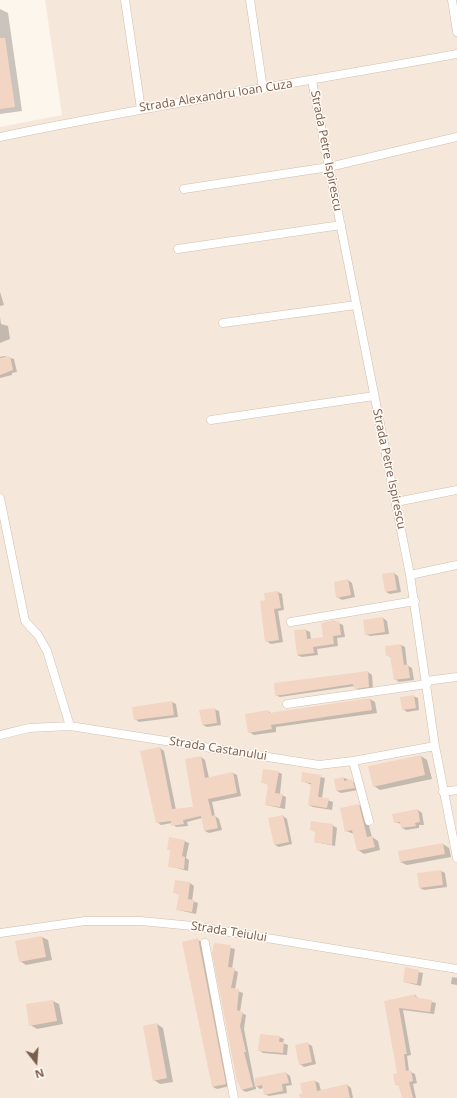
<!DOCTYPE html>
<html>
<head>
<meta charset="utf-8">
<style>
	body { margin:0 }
	#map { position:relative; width:457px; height:1098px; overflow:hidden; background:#fdf6ec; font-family:"Open Sans",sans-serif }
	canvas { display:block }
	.north { position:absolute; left:16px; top:1042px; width:40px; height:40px; -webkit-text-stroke:3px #fffaf3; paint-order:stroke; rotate:163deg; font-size:11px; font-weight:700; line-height:16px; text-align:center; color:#7a5c4d }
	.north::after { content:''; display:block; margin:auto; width:14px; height:18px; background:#7a5c4d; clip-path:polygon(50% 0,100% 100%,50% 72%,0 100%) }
</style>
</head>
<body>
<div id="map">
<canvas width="457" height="1098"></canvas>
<div class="north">N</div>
</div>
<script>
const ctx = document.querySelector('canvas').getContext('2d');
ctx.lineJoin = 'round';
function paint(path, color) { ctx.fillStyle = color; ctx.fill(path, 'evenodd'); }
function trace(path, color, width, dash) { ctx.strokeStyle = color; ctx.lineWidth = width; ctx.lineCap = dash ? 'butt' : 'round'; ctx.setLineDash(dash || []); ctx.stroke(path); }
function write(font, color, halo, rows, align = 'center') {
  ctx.font = font + ' "Open Sans",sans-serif'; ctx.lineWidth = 3; ctx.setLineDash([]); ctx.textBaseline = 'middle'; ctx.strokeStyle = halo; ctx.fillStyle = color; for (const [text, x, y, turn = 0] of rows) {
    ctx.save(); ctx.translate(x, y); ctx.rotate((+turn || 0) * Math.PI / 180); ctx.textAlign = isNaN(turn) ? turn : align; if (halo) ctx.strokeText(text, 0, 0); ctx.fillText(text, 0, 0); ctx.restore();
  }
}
const residential = new Path2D(`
	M45,0h412v1098h-457v-971l62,-12z`);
const shadow = new Path2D(`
	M0,9l8,4 14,98 -22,3z
	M0,292l4,13 -4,1z
	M0,317l1,7 7,2 2,13 -10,4z
	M4,356l10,3 3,13 -5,1v2l-12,3v-21z
	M394,573l4,3 3,16 -11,2 -4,-2z
	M348,580l4,3 3,14 -13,3 -5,-3z
	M278,592l4,2 2,16 -6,1 5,31 -12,2 -5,-3v-40z
	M383,618l4,3 2,13 -19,2 -4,-2z
	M334,621l9,4 2,12 -8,1 1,8 -21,3 1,6 -16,2 -5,-2 9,-25 4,2 1,7 13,-1z
	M401,645l4,2 2,18 5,3 2,12 -15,2 -4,-3 -3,-21 -5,-3z
	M368,672l4,3 1,14 -14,2 -4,-5 -75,11 -4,-2z
	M413,696l5,2 1,12 -12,2 -4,-3z
	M370,699l5,3 2,11 -101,14v5l-22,3 -5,-3 19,-21 4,3z
	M172,702l4,2 2,13 -39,5 -4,-3z
	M214,709l5,2 2,14 -14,2 -4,-2z
	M160,748l4,3 12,59 18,-3 7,-50 4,3 4,18 24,-5 4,2 4,21 -29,6 3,14 4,3 3,11 -13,3 -4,-2 -3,-13 -15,4 1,4 -12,1 -4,-4 -11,2 -4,-3z
	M421,756l6,4 5,19 -52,11 -6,-4z
	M278,772l4,2 -2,20 6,3 -1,12 -19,-4 3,-20 -7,-3z
	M303,773l22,5 -3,20 11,4 -1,8 -19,-3 -4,-2 3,-20 -10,-4z
	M344,778l12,5 2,7 -17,3 -4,-2z
	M359,805l5,3 8,29 6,4 2,9 -16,4 -6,-4 -4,-16 -8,-3z
	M418,810l4,3 2,12h-5v3l-13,2 -4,-2 -1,-4 -6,-2z
	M283,816l4,3 5,25 -13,3 -4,-2z
	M332,825l5,3 -2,18 -20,-4z
	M184,841l5,2 -3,15 3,2 -1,11 -19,-5 2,-15 -3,-2z
	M443,844l6,4 2,9 -44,8 -7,-3z
	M441,871l4,2 2,14 -23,3 -4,-2z
	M190,883l4,3 -2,15 6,2 -2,11 -18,-4 2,-15 -6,-3z
	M42,937l6,3 4,20 -26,5 -6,-4z
	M198,940l4,2 28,144 -13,3 -4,-2z
	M215,944l20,5 -3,20 6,3 -3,18 8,3 -3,19 6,3 -2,14 11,57 31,-13 4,3 2,9 -6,1 1,7 -18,3 -4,-2 -2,-6 -3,1 -4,-3v3l-10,3 -4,-2z
	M406,969l17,4 -2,13 -17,-4z
	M452,977l5,1v7l-6,-1z
	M415,995l4,4 17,4 -2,11 -31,-4 8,45 -4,1 2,15 6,3 2,9 -4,1 3,14h-13l-3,-12 -4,-2 2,-10 -12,-72z
	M53,1001l6,3 4,20 -26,5 -7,-4z
	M157,1024l6,4 10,54 -13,2 -6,-4z
	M279,1037l5,2 -1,4 5,2 -1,10 -24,-2 -4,-3z
	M307,1043l5,3 4,18 -12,3 -4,-3z
	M315,1081l4,2 2,8 26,-6 4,3 2,10h-49z`);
const building = new Path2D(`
	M0,38h5l10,69 -15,2z
	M10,356l3,14 -13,5v-17z
	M394,572l3,18 -12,2 -3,-18z
	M348,579l3,16 -15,3 -2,-16z
	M278,591l3,17 -7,1 5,31 -14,2 -5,-41 5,-1 -1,-7z
	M383,617l2,15 -20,3 -2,-15z
	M334,620v2l5,-1 2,14 -8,1 1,8 -21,3 1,6 -17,2 -3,-25 12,-1 1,10 16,-2 -2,-14z
	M401,644l3,21 4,-1 2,14 -16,2 -4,-24h-4l-1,-10z
	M368,671l1,16 -15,2 -1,-5 -78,12 -1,-13z
	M414,695l2,13 -14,2 -2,-13z
	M370,698l2,12 -101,15 1,4 -24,4 -3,-19 24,-4v3z
	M172,701l2,14 -40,5 -2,-13z
	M215,708l2,15 -15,2 -3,-15z
	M160,747l12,62 21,-2 -8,-48 16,-3 4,22 28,-6 4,21 -29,6 4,17 3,-1 3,13 -14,3 -3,-15 -18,4 1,4 -13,2v-5l-15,2 -16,-72z
	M421,755l4,20 -52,12 -5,-21z
	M263,769l16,2 -4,22 8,1 -3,13 -15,-2 3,-21 -7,-1z
	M302,772l19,3 -3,22 11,1 -2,10 -19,-3 3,-22 -10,-1z
	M344,777v4l8,-2 3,9 -19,3 -2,-12z
	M359,804l8,33 5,-1 3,11 -18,4 -5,-21 -7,2 -5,-24z
	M418,809l2,13 -5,1 1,3 -15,2 -1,-6 -6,1 -2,-9z
	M283,815l6,27 -15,3 -6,-27z
	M311,821l22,3 -1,21 -18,-3 1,-10 -5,-2z
	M169,837l16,3 -3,16 3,1 -1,12 -16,-2 2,-17h-3z
	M443,843l2,11 -45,8 -2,-11z
	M441,870l2,15 -24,3 -2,-15z
	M175,880l15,2 -2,17 6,1 -2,12 -16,-2 3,-16 -6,-1z
	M42,936l4,21 -27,5 -4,-21z
	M198,938l28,146 -14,3 -30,-145z
	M214,943l17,2 -3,22 7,1 -4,20 8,1 -2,21 6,2 -3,14 6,26h-2l9,35 -12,3 -3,-8h-1l-25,-129z
	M405,967l14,3 -2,14 -14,-2z
	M416,994l-1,3 17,3 -2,12 -31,-4 8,46h-3l2,17 5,-1 2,11 -4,1 4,16h-11l-4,-14 -3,1 -2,-11 4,-1 -13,-72z
	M53,1000l4,21 -28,5 -3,-22z
	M157,1023l10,55 -14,3 -10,-55z
	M260,1034l20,2 -1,6h5l-1,11 -25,-2z
	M308,1042l4,20 -13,3 -4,-20z
	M286,1072l3,11 -7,1 1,7 -19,4 -2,-10 -7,2v-9z
	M315,1080l2,11 30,-7 3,14h-50l-1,-4h3l-2,-11z`);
const minor = new Path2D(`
	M125,0l16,109
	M250,0l13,89
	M452,0l5,32
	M312,81l98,494 25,171 22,112
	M0,137c152,-32 305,-55 457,-83
	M184,189l145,-22 128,-30
	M178,249l163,-24
	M223,323l133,-18
	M211,420l163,-24
	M0,498l25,123 13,14 9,16 23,75
	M396,502l61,-12
	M410,575l47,-10
	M291,622l124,-21
	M426,681l31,-4
	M287,704l140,-20
	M0,735l29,-7 41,-2 249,39 34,-4 82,-15
	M353,761l16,60
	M443,792l14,-2
	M0,933l85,-12h56l52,5 264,43
	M205,943l29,155`);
const streetNames = [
	["Strada Alexandru Ioan Cuza",216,96,-9],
	["Strada Petre Ispirescu",326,151,79],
	["Strada Petre Ispirescu",389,469,78],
	["Strada Castanului",218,749,9],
	["Strada Teiului",229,932,9]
];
paint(residential, '#f5e8da');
paint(shadow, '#0003');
paint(building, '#f3d5c3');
trace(minor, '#d1beb0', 9);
trace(minor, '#fff', 8);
write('12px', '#7a5c4d', '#fffaf3', streetNames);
</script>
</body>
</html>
